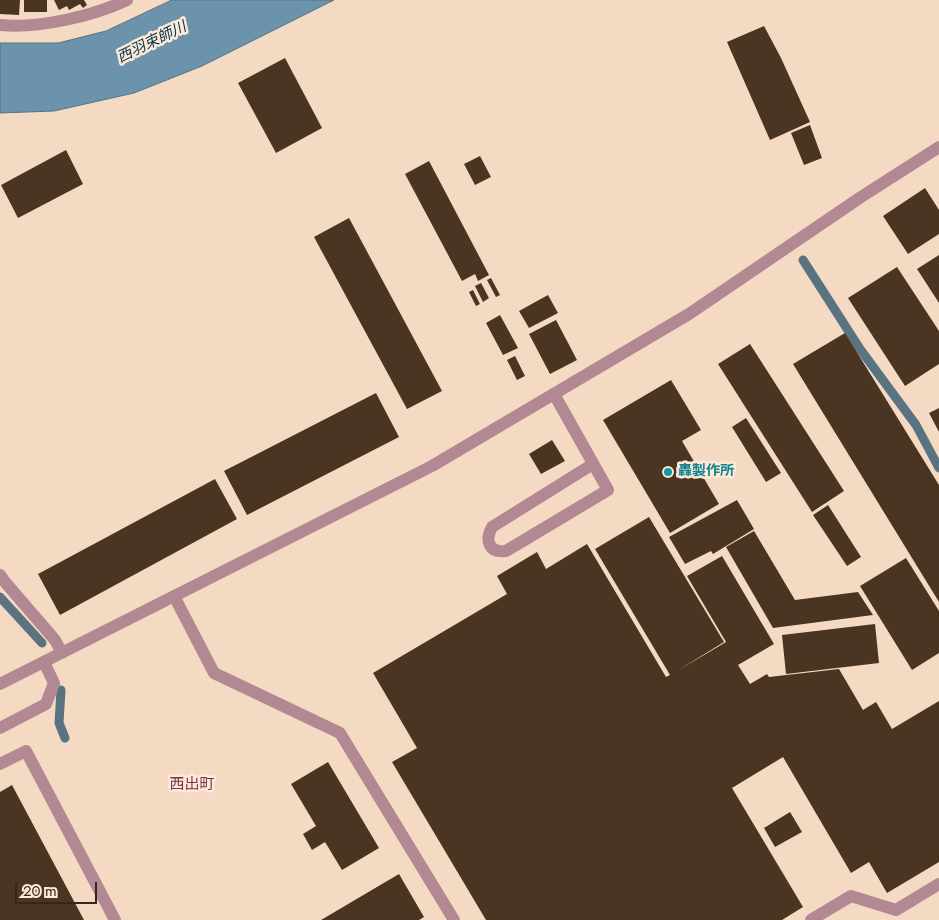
<!DOCTYPE html>
<html>
<head>
<meta charset="utf-8">
<style>
	body { margin:0 }
	#map { position:relative; width:939px; height:920px; overflow:hidden; background:#f5dac3; font-family:Jost,sans-serif }
	canvas { display:block }
	.scale { position:absolute; left:15px; top:882px; width:82px; height:22px; box-sizing:border-box; border:2px solid #31271e; border-top:0; padding-left:6px; font-size:15px; line-height:18px; white-space:nowrap; color:#31271e; -webkit-text-stroke:4px #fee8d6; paint-order:stroke }
</style>
</head>
<body>
<div id="map">
<canvas width="939" height="920"></canvas>
<div class="scale">20 m</div>
</div>
<script>
const ctx = document.querySelector('canvas').getContext('2d');
ctx.lineJoin = 'round';
function paint(path, color) { ctx.fillStyle = color; ctx.fill(path, 'evenodd'); }
function trace(path, color, width, dash) { ctx.strokeStyle = color; ctx.lineWidth = width; ctx.lineCap = dash ? 'butt' : 'round'; ctx.setLineDash(dash || []); ctx.stroke(path); }
function write(font, color, halo, rows, align = 'center') {
  ctx.font = font + ' Jost,"Noto Sans JP",sans-serif'; ctx.lineWidth = 5; ctx.setLineDash([]); ctx.textBaseline = 'middle'; ctx.strokeStyle = halo; ctx.fillStyle = color; for (const [text, x, y, turn = 0] of rows) {
    ctx.save(); ctx.translate(x, y); ctx.rotate((+turn || 0) * Math.PI / 180); ctx.textAlign = isNaN(turn) ? turn : align; if (halo) ctx.strokeText(text, 0, 0); ctx.fillText(text, 0, 0); ctx.restore();
  }
}
const water = new Path2D(`
	M172,0h162l-132,66 -68,27 -80,18 -54,2v-70h58l48,-12z`);
const stream = new Path2D(`
	M803,260l57,89 56,76 23,43
	M0,597l42,46
	M61,690l-2,33 6,15`);
const building = new Path2D(`
	M0,0h20l-1,15 -19,-1z
	M24,0h23v12h-23z
	M54,0h30l3,5 -4,3 -3,-4 -11,6 -2,-4 -8,4z
	M764,26l17,32 29,64 -40,18 -43,-98z
	M285,58l37,70 -46,25 -38,-70z
	M810,125l12,33 -18,7 -13,-32z
	M66,150l17,34 -65,34 -17,-33z
	M480,156l11,21 -16,8 -11,-21z
	M429,161l60,114 -11,6 -3,-7 -13,7 -57,-107z
	M925,188l14,22v24l-31,20 -25,-38z
	M349,218l93,173 -35,18 -93,-172z
	M939,255v48l-22,-34z
	M897,267l42,64v33l-34,22 -57,-88z
	M491,278l9,17 -4,2 -9,-17z
	M481,283l8,15 -6,4 -8,-16z
	M473,290l7,14 -4,2 -7,-14z
	M548,295l10,18 -29,15 -10,-17z
	M500,315l18,33 -15,7 -17,-32z
	M556,320l21,40 -27,14 -21,-40z
	M845,333l94,152v117l-146,-238z
	M750,344l94,147 -32,21 -94,-148z
	M515,356l10,20 -8,4 -10,-20z
	M671,380l30,50 -19,11 37,63 -49,29 -67,-113z
	M376,393l23,44 -152,78 -23,-44z
	M939,408v24l-10,-19z
	M746,418l35,55 -15,9 -34,-55z
	M552,440l13,21 -24,13 -12,-20z
	M215,479l22,40 -177,96 -22,-41z
	M737,500l17,29 -41,25 -2,-3 -26,13 -16,-27z
	M828,505l33,52 -14,9 -34,-51z
	M649,517l75,125 -47,29 49,-29 -39,-66 35,-20 52,88 -36,21 12,19 17,-10 2,3 70,-8 24,41 13,-8 16,27 47,-28v161l-52,31 -18,-31 -18,11 -68,-116 -51,31 71,119 -21,13h-296l-94,-158 25,-14 -44,-75 134,-79 -10,-18 40,-24 9,17 41,-25 79,133 4,-2 -75,-126z
	M754,531l41,69 63,-8 15,23 -100,13 -47,-81z
	M906,558l33,53v42l-27,17 -52,-84z
	M875,624l4,39 -93,11 -4,-39z
	M328,762l51,86 -37,22 -17,-28 -13,8 -9,-16 13,-8 -25,-42z
	M12,785l72,135h-84v-128z
	M790,812l12,20 -27,15 -11,-19z
	M399,874l25,43 -5,3h-98z`);
const service = new Path2D(`
	M0,25c38,4 93,-9 127,-25
	M554,394l54,96 -102,61c-18,2 -21,-11 -14,-24l101,-63
	M174,596l40,77 126,60 114,187
	M0,728l46,-24 8,-21 -10,-21
	M0,764l26,-13 89,169
	M811,920l40,-24 45,14 43,-26`);
const minor = new Path2D(`
	M0,575l5,7 50,58 7,13
	M0,684l432,-218 257,-152 172,-117 78,-50`);
const markers = [
	[668,472,5,"#0f9aa8"]
];
const cultureNames = [
	["轟製作所",678,472]
];
const waterNames = [
	["西羽束師川",152,43,-26]
];
const neighbourhoodNames = [
	["西出町",192,785]
];
paint(water, '#6c93ac');
trace(water, '#5a7381', 1);
trace(stream, '#5a7381', 9);
paint(building, '#493522');
trace(service, '#b28892', 12);
trace(minor, '#b28892', 12);
for (const [x, y, r, color] of markers) { const dot = new Path2D(); dot.arc(x, y, r, 0, 2 * Math.PI); ctx.fillStyle = color; ctx.fill(dot); trace(dot, '#fee8d6', 2); }
write('bold 14px', '#0d838f', '#fee8d6', cultureNames, 'left');
write('italic 15px', '#003650', '#fee8d6', waterNames);
write('15px', '#773450', '#fee8d6', neighbourhoodNames);
</script>
</body>
</html>
